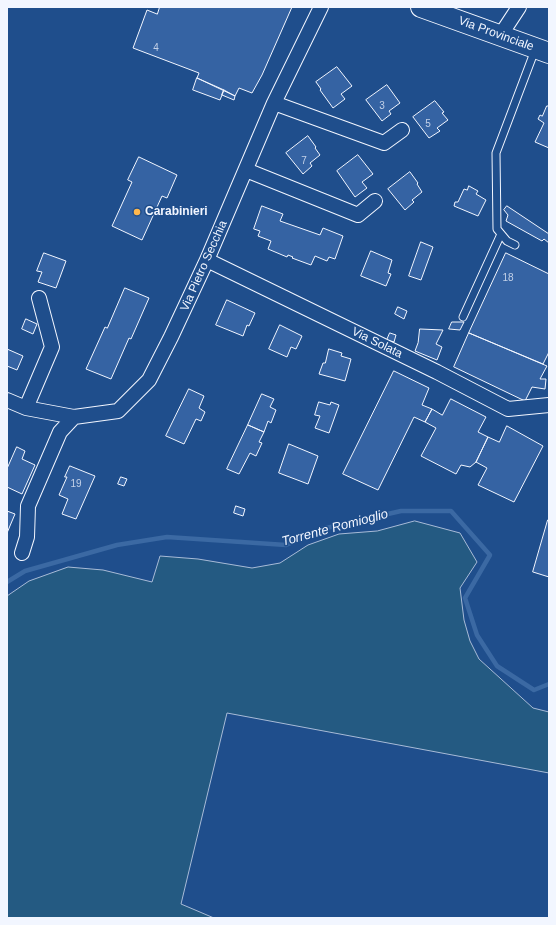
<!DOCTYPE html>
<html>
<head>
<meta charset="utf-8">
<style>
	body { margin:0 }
	#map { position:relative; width:556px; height:925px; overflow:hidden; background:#1f4e8c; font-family:Helvetica,sans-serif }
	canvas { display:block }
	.frame { position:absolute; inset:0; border:8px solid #f2f6ff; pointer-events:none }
</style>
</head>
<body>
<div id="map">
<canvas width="556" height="925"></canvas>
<div class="frame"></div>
</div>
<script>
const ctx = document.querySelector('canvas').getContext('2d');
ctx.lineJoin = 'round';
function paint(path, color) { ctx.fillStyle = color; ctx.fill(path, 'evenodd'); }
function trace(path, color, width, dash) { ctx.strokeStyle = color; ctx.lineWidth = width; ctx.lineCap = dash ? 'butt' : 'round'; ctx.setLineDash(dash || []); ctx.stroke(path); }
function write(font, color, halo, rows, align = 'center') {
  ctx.font = font + ' Helvetica,sans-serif'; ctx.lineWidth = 3; ctx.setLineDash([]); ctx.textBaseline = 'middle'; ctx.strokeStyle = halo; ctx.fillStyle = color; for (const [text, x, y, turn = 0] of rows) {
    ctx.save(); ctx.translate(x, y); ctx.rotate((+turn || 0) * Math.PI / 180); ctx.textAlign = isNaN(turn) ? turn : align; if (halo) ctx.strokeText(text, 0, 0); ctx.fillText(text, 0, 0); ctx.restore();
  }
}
const green = new Path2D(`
	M415,521l45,12 17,29 -17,26 4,32 6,21 9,18 54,49 16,4v61l-322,-60 -46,191 33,14h-207v-322l22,-15 39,-14 35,3 49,12 8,-26 38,3 54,9 28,-5 28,-18 31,-11 38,-3z`);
const stream = new Path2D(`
	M7,582l18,-11 92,-26 50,-8 119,8 36,-16 79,-18h50l39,44 -25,43 12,37 20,31 37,24 15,-6`);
const building = new Path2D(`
	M160,7h132l-30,68 -10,18 -13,-5 -4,8 -38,-18 2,-5 -66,-25 14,-38 10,4z
	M337,67l15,19 -11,8 4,5 -12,9 -13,-18 1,-1 -5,-7z
	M197,78l27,12 -4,10 -27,-10z
	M387,85l13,18 -11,8 2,3 -9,7 -16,-21z
	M224,90l11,6 -1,4 -12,-5z
	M435,101l9,11 -2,1 6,7 -11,8 3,3 -11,7 -16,-21z
	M547,106h2v42l-14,-6 9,-19 -6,-4 2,-4 2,1z
	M308,136l8,11 -1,1 5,7 -10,8 2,3 -9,8 -17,-21z
	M358,155l15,19 -11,8 5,6 -12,9 -18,-26z
	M139,157l38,18 -10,23 -5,-2 -20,44 -30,-14 20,-44 -4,-2z
	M410,172l8,11 -1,1 5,8 -10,8 2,2 -9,8 -17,-21z
	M469,186l9,5 -2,3 10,6 -8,16 -24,-10 1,-4h3l6,-13 3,1z
	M262,206l21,8 -3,7 40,14 3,-7 20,8 -8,23 -6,-2 -2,4 -12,-5 -4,9 -19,-7 1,-1 -5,-2 -1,2 -19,-8 3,-8 -13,-5 2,-5 -6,-2z
	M507,206l42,28v9l-5,-4 -2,2 -36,-20 2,-6 -4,-5z
	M421,242l12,5 -12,33 -12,-4z
	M371,251l21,9 -4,13 3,1 -5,12 -25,-10z
	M44,253l22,8 -10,27 -18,-6 4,-10 -5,-1z
	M506,253l43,21v78l-6,12 -74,-31z
	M125,288l24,10 -18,41 -2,-1 -18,41 -25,-10 19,-42 2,1z
	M227,300l28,13 -6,13 -2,-1 -4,11 -27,-11z
	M398,307l9,4 -3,8 -9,-5z
	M26,319l11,5 -4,10 -11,-5z
	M452,322h12l-4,8 -11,-1z
	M280,325l22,11 -6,13 -5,-2 -4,10 -18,-8z
	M420,329l23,1 -7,14 6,3 -5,13 -22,-9 3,-8z
	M390,333l6,2 -2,7 -7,-2z
	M469,333l78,33 -7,13h6l-1,10 -13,-2 -7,14 -71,-34z
	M7,349l16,7 -6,14 -10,-4z
	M329,349l13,4 -1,3 10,3 -6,22 -26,-7 4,-11h2z
	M394,371l35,17 -7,17 10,4 -7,13 -11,-5 -36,73 -35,-16z
	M189,389l15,7 -5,12 6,4 -4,9 -5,-2 -12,25 -18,-8z
	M262,394l12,5 -4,8 6,3 -5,13 -3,-2 -4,11 -16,-7z
	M451,399l35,18 -8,15 10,5 -12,25 -6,5 -9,-2 -5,9 -35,-18 15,-28 -11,-6 7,-13 10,6z
	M319,402l11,3 1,-3 8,3 -10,28 -14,-5 5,-12 -5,-1z
	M248,425l16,7 -5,10 3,1 -6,13 -6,-3 -11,21 -12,-5z
	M507,426l36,20 -29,56 -36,-17 9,-17 -11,-6 12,-25 11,5z
	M289,444l29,12 -10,28 -29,-11z
	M17,447l8,4 -3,8 13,6 -13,29 -15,-7v-18z
	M70,466l25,10 -19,43 -14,-5 6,-15 -9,-4 8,-18h-2z
	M121,477l6,2 -3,7 -6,-2z
	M236,506l9,3 -2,7 -9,-3z
	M7,511l8,3 -8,19z
	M548,520h1v57l-16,-5z`);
const lane = new Path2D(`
	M515,245l-8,-4 -10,-12 -1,-76 39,-103
	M463,317l38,-83`);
const street = new Path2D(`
	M500,36l19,-29
	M274,103l110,40 18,-13
	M246,170l112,45 17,-14
	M207,260l230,112 71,37 41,-4
	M7,400l19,8 48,9 44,-6 31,-31 22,-43 36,-77 67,-157 47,-96
	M26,408l26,-61 -13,-49
	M22,553l5,-16 1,-31 32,-74 14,-15`);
const secondary = new Path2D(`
	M421,7l128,46`);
const markers = [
	[137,212,4,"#ffb74d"]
];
const numberNames = [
	["4",156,48],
	["3",382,106],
	["5",428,124],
	["7",304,161],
	["18",508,278],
	["19",76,484]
];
const streetNames = [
	["Via Provinciale",496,34,20],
	["Via Pietro Secchia",204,266,-66],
	["Via Solata",377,343,26]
];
const poiNames = [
	["Carabinieri",145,212]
];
const waterNames = [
	["Torrente Romioglio",335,528,-15]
];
paint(green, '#245a82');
trace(green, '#a8bbd7', 1);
trace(stream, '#3b69a3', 4.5);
paint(building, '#3563a3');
trace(building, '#f2f6ff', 1);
trace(lane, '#f2f6ff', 9);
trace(street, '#f2f6ff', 16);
trace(secondary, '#f2f6ff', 22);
trace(lane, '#1f4e8c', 7);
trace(street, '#1f4e8c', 14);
trace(secondary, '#1f4e8c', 20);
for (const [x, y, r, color] of markers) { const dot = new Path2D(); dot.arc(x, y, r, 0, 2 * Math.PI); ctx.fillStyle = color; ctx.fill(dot); trace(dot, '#1f4e8c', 1.5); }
write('10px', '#c3d1e8', null, numberNames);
write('12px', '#f2f6ff', '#1f4e8c', streetNames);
write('bold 12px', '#f2f6ff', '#1f4e8c', poiNames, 'left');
write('italic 13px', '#f2f6ff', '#1f4e8c', waterNames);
</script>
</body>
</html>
